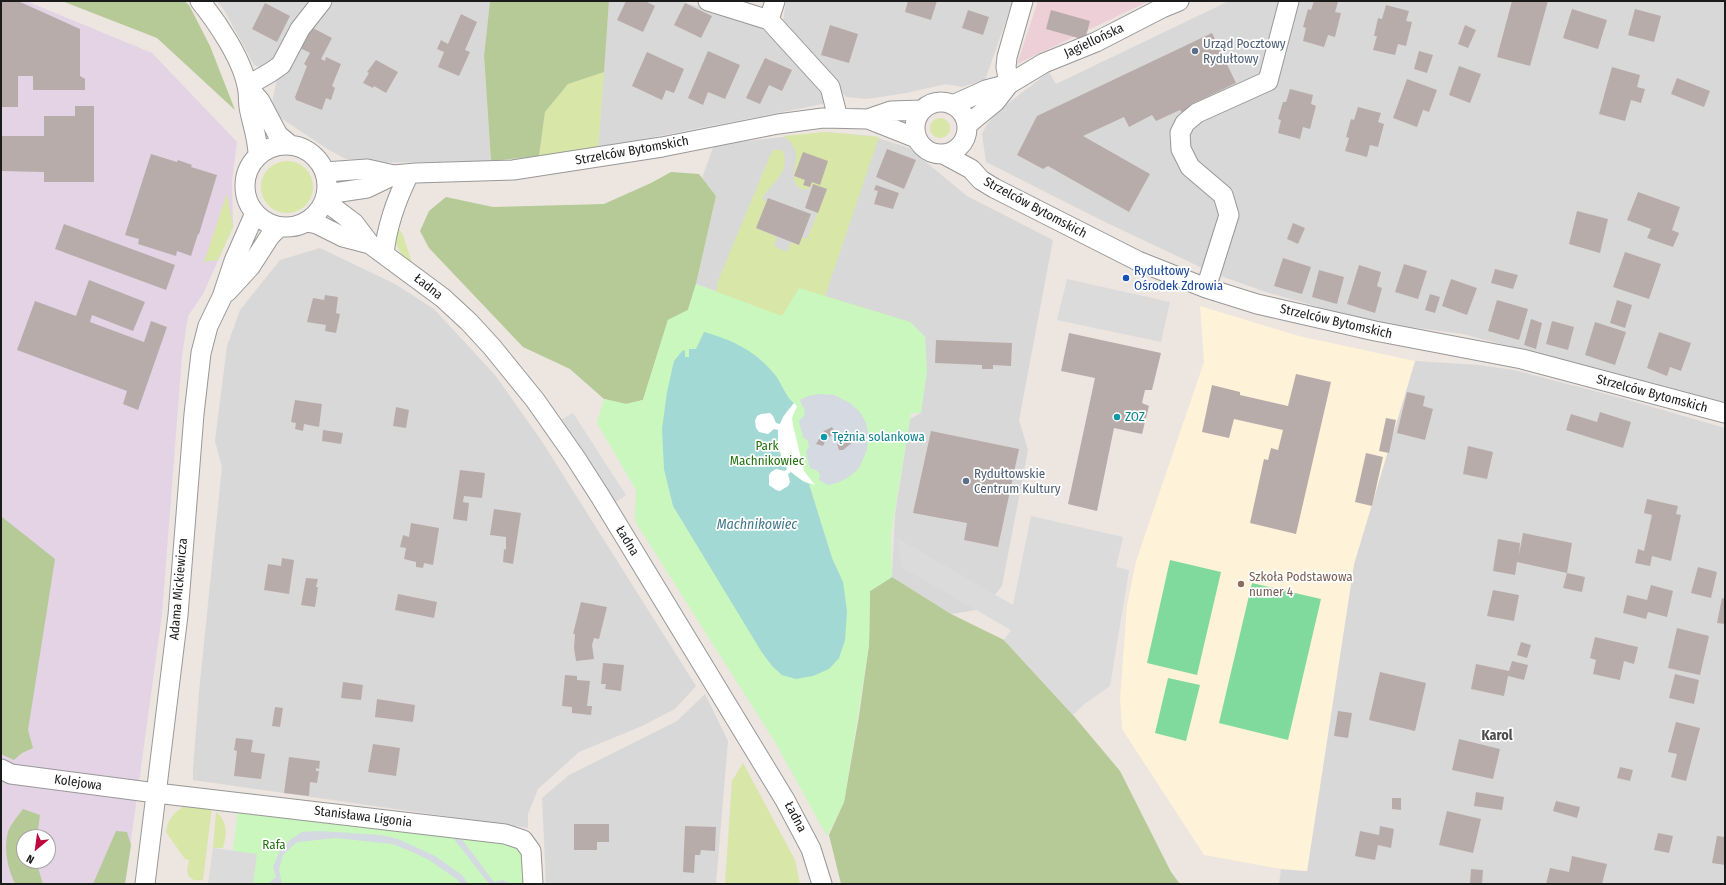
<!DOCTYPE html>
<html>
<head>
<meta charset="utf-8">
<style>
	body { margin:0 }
	#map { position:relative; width:1726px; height:885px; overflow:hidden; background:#ece5e0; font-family:"Fira Sans Condensed",sans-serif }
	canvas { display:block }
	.frame { position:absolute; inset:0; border:2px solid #1b1b1b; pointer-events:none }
	.north { position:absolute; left:16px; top:829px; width:40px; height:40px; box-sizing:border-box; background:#fff; border:1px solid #a4a4a4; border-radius:50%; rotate:209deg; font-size:11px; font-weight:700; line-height:16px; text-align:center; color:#1b1b1b }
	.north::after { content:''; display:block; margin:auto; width:14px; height:18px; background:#be073d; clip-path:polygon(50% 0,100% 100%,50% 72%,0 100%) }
</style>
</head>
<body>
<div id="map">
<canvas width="1726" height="885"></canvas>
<div class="frame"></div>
<div class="north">N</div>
</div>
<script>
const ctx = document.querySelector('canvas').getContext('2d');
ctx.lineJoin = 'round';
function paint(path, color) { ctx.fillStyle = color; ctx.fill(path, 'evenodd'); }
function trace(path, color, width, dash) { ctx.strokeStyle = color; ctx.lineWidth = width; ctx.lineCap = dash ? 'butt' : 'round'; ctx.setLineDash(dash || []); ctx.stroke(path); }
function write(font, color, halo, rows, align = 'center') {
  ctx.font = font + ' "Fira Sans Condensed",sans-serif'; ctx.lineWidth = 3.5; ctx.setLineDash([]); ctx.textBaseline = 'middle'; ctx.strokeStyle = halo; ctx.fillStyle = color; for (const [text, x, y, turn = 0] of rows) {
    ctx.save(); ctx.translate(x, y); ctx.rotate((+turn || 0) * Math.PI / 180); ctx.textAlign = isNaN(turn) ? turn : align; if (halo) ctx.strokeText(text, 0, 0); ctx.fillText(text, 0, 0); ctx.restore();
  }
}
const residential = new Path2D(`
	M217,1h101l-46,62 -8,5 -10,-3 -30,-55z
	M330,1h160l-6,55 7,105 -129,2v-4h-16l-17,-9 -48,-32 -9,-14 6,-31z
	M609,1h70l76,21 41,39 27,35v8l-225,44z
	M786,1h227l-28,79 -23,7 -16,-3 -40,9 -39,6 -21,-2 -54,-60 -9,-15z
	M1229,1h496v402l-262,-69 -91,-12 -106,-30 -51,-18 -112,-53 -117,-59 -4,-28 5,-10 11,-13 51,-39 7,12z
	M825,132l47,4 37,12 58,48 86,44 -34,180 9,30 -26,136 -19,23 -32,5 -59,-37 3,-63 15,-95 11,-6 4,-76 -15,-15 -128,-6 -86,-32 20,-88 -14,-18 12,-33z
	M320,248l75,36 39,25 61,66 46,65 155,246 -21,23 -33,17 -63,26 -41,37 -10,25v14l-335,-48v-12l6,-76 23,-225 -7,-26 12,-95 13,-36 40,-50z
	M1415,361l64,4 35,5 111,29 100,29v456h-446l2,-15 26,2 47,-307z
	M705,694l23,47 -12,143h-170l-4,-86 27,-23 108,-54z`);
const commercial = new Path2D(`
	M1038,1h111l-132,63z`);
const industrial = new Path2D(`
	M1,1h25l126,52 85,89 -5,39 1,46 -30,67 -15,22 -6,40 -20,258 -37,270h-124zM24,837h24v24h-24z`);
const education = new Path2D(`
	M1200,306l99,30 116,25 -61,203 -47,307 -26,-2 -77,-14 -82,-126 -2,-30 7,-94 9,-44 68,-199z`);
const grass = new Path2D(`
	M604,72l-6,76 -59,8 6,-44 23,-28z
	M930 128a10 10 0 1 1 20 0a10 10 0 1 1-20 0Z
	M825,132l54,5 -54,159 85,26 -199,-2 7,-39 54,-130 4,-2 7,2c8,22 -12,32 -21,48l5,3 -11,26 21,9 -3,9 13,6 4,-10 8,3 3,-8 5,2 20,-50 -12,-3 -12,4 -7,-5c-6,-15 4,-24 -2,-37 -1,-4 -7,-9 -10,-12z
	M261 187a26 26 0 1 1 52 0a26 26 0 1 1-52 0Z
	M227,193l6,34 -15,33 -14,2z
	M396,224l7,11 9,28c-16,-12 -18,-19 -16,-39z
	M743,763l52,97 5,24h-75l7,-103z
	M184,806h28l-9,74h-9l-5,-3 -2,-6 2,-11 -4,-1 -19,-27c2,-13 7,-18 18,-26z
	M216,812c12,10 11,22 7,36h-10z`);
const forest = new Path2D(`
	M62,1h122l5,4 21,41 25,64 -78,-72z
	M490,1h119l-5,71 -36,12 -23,28 -6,44 -48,5 -7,-105z
	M671,172l28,2 17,22 -20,88 -8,26 -20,10 -25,80 -17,4 -22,-5 -34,-30 -47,-22 -94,-99 -9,-17 9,-20 17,-14 47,10 111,-3 47,-21z
	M1,445l1,72 53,42 -27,171 5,18 -11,5 -8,7 -13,-6z
	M892,577l59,37 53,26 69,75 47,56 51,101 9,12h-339l-12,-49 15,-33 15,-86 10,-71 1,-54z
	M23,809l17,6 -3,22h-13v24h13l2,10 4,13h-28c-7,-15 -12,-35 -7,-52 2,-7 10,-16 15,-23z
	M116,831l11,1 4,13 -6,39h-32z`);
const park = new Path2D(`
	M696,284l86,32 17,-28 111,34 15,15 2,34 -6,42h-10l-20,121 1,43 -22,14 -1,54 -25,157 -17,34 -52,-94 -140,-221 1,-31 -39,-67 7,-24 22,5 17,-4 25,-80 20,-10z
	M239,802l284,38 10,44h-304z`);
const pitch = new Path2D(`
	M1170,560l51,12 -24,103 -50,-12z
	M1252,583l69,16 -33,141 -69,-17z
	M1168,678l32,7 -14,56 -31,-8z`);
const parking = new Path2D(`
	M1067,279l103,23 -9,40 -104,-22z
	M573,413l53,82 -12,8 -54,-83z
	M1031,516l92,21 -7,30 13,3 -19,116 -27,19 -10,10 -69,-75 7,-10 -110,-63 -4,-29 116,67z
	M213,848l44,6 -4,30h-45z`);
const plaza = new Path2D(`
	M818,394l16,1 16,8 10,9 6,11 2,10 -1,17 -8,18 -10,9 -12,6 -9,2 -9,-5 1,-6 -4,-4 -6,-2 -4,-16 3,-5 -1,-6 -5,-4 -4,-16 5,-5 1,-6 -4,-7 -1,-3 8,-4z
	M319,831l62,4 17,4 37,17 27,19 6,9h-8l-2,-4 -29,-20 -21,-10 -16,-6 -56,-6 -39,4 -14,13 -4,14 3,15h-14l8,-7 -3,-10 7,-17 10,-10 12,-8z
	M450,834h8l36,48 8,-2 11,4h-24z`);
const water = new Path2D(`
	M704,332c29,8 52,19 72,44 5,7 12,24 18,27 -4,5 -9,10 -11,15 -13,27 0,55 26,66l23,74 11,24 4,29 -2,29 -6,18 -10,11 -16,7 -17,3 -14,-4 -10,-9 -11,-15 -88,-145 -9,-37 -2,-40 5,-37 7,-31 9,-11 2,1v6h4v-8h7z`);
const pier = new Path2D(`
	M794,403l3,3 -5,12 1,7 11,46 11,14 -12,-4 -12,-9 -3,2 2,8 -2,4 -8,5 -4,-1 -7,-5v-10l2,-3 5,-3 9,2 2,-2 -3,-6 -6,-18v-15l-4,-1 -6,5 -9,-2 -3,-4 -1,-7 2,-5 4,-2 9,-1 3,3 3,7 4,1 3,-7z`);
const building = new Path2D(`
	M1,1h17l62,28v47l5,3v11h-52v-14h-15v31h-17z
	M626,1h19l10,5 -12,26 -26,-12z
	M908,1h29l-6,19 -26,-8z
	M1314,1l24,1 -3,10 6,1 -6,24 -7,-2 -4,12 -21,-6 3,-13 -3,-1 5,-18 3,1z
	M1512,1h36l-18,65 -33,-9z
	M265,3l25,13 -13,26 -25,-13z
	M685,3l27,13 -11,22 -27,-13z
	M1386,5l23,6 -3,10 6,1 -6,24 -8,-2 -3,11 -22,-5 4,-14h-3l4,-18 4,1z
	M1572,9l35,11 -9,29 -35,-11z
	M1635,9l26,7 -7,26 -26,-7z
	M968,10l21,7 -6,18 -21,-7z
	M1051,10l39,11 -5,19 -39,-11z
	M461,14l16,8 -12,28 5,2 -11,24 -21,-9 6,-15 -7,-3 4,-9 7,4z
	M830,25l28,9 -9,29 -28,-8z
	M1465,25l11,5 -8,18 -10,-4z
	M311,27l21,11 -11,21 4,2 1,-4 15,7 -9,22 3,2 -4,12 -5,-2 -4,12 -26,-10 -1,-3 12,-31 -3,-2 6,-11 -10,-5z
	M1212,33l24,50 -44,21 2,4 -11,6 -3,-4 -24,11 -4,-6 -23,12 -5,-10 -41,19 67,38 -21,38 -81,-46 -5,3 -26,-14 20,-39z
	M708,51l32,14 -15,34 -17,-7 -5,13 -15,-7z
	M1419,51l14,4 -6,18 -13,-4z
	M647,52l37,17 -10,24 -8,-3 -4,10 -30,-14z
	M765,58l27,12 -10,21 -13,-6 -9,19 -14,-6z
	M376,60l22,12 -12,21 -12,-7 -1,2 -10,-5 6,-10 -2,-1z
	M1459,66l22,8 -11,29 -21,-8z
	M1612,67l28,8 -3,12 8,2 -4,14 -10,-3 -6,21 -26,-7z
	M1677,78l33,13 -6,16 -33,-13z
	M1407,79l30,11 -8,22 -6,-2 -6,17 -24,-9z
	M1290,89l23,6 -2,9 5,2 -6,23 -7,-2 -3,12 -22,-6 3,-13 -3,-1 5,-17h3z
	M75,106h19v76h-50v-10l-43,-1v-35h43v-20h31z
	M1358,107l23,6 -3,9 6,2 -6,23 -8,-2 -3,12 -22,-6 4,-13 -3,-1 5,-18 3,1z
	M887,149l29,11 -12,29 -28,-12z
	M803,152l25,9 -8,24 -8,-3 -2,5 -7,-2 2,-5 -11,-4z
	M151,154l26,8 1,-2 14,5 -1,2 26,8 -18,59h-1l-7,22 -14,-5 -1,5 -38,-12 1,-5 -14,-4z
	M813,184l14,5 -9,24 -13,-5z
	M876,185l23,8 -6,16 -19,-5 4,-13 -4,-1z
	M1638,192l42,15 -8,23 7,3 -6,14 -26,-9 4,-9 -24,-9z
	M768,198l43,16 -12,31 -43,-17z
	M1577,211l31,8 -8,34 -31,-9z
	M1293,223l12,5 -7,16 -11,-5z
	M64,224l111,41 -9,25 -111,-41z
	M1625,252l36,12 -12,35 -36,-12z
	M1283,258l28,9 -9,27 -28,-8z
	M1404,264l23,7 -9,28 -23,-7z
	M1359,265l22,7 -4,14 5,2 -7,25 -28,-9z
	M1495,269l23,6 -5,14 -22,-6z
	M1319,270l25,7 -7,27 -25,-7z
	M1451,279l26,9 -10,27 -25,-9z
	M89,280l56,22 -12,29 -41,-16 -2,7 54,20 7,-21 16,6 -29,83 -15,-6 4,-13 -110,-41 18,-49 41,15z
	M1430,294l10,3 -5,16 -10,-3z
	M325,295l13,2 -2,16 4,1 -4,19 -11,-2 1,-6 -19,-3 6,-24 11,2z
	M1497,300l31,9 -9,31 -31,-9z
	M1617,300l15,5 -7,23 -15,-5z
	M1531,319l11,4 -6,26 -12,-4z
	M1552,321l22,6 -6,23 -22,-6z
	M1595,322l31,10 -11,33 -30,-10z
	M1659,332l32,11 -10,28 -11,-4 -3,9 -20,-8z
	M1069,333l92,20 -9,37h-7l-3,13 7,3 -7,28 -28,-6 -17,83 -29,-7 27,-126 -34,-7z
	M936,340l76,3 -1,23 -18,-1v4h-11v-4l-47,-2z
	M1296,374l35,8 -35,152 -46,-11 14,-64 4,1 3,-12 7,2 5,-20 -49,-11 -5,19 -27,-6 10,-47 28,7v3l48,11z
	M1407,392l18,4 -2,10 10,3 -8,31 -28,-7z
	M295,400l27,4 -3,23 -15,-3 -1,7 -8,-2 1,-6 -5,-1z
	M396,407l13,3 -3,18 -13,-2z
	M1600,412l31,10 -8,26 -57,-18 5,-16 26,8z
	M1386,418l10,2 -7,33 -10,-2z
	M832,427l3,6 -9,6 -3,7 -7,-2 8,-13z
	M323,430l20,3 -2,11 -19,-3z
	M931,431l88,18 -21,98 -34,-7 3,-17 -54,-10z
	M851,432l6,2 -3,7 -11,9h-4l-2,-6 9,-5z
	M1468,446l25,6 -6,27 -24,-5z
	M1366,453l17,4 -11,49 -17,-4z
	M460,470l25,3 -3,25 -18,-2 -1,6 6,1 -2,18 -14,-2z
	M1647,499l31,7 -2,8 5,1 -10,46 -19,-5 -2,10 -15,-3 3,-14 6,2 8,-36 -8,-2z
	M494,509l27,4 -8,51 -10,-2 1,-13 2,1v-13l-16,-2z
	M411,523l28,5 -6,37 -9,-2 -1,5 -7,-1v-5l-12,-3 2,-11 -6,-1 3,-12 6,2z
	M1523,533l49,10 -5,30 -50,-11 -2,13 -22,-4 5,-32 22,4 -1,12z
	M282,558l12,2 -5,34 -25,-4 4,-26 13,2z
	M1698,567l19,5 -6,26 -20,-5z
	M1567,573l18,4 -3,15 -19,-4z
	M306,578l12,1 -2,8h2l-3,20 -14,-2z
	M1651,585l22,6 -6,26 -19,-5 -2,7 -23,-6 4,-18 20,5z
	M1493,590l26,5 -5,26 -27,-5z
	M398,594l39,8 -3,16 -39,-8z
	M1722,598l3,1v25l-8,-1z
	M581,602l26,5 -8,32 -5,-1 -2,7 2,14 -18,2 -2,-13 1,-14h-2z
	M1677,628l32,8 -9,39 -32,-7z
	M1595,637l43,10 -4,17 -10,-3 -4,19 -27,-6 3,-14 -6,-2z
	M1521,642l10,3 -4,13 -10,-3z
	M1512,661l16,4 -4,15 -16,-4 -4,20 -33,-7 5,-25 33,7z
	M603,663l21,2 -3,26 -16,-2 1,-5h-5z
	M1380,672l46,11 -11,48 -46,-11z
	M1675,674l24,6 -5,24 -25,-6z
	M565,675l12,1v4l13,1 -3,25h5l-1,9 -19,-2v-6l-10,-1z
	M343,682l20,3 -2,15 -20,-2z
	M377,699l38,6 -2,17 -38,-5z
	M275,707l8,1 -3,19 -8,-1z
	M1338,711l14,2 -4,25 -14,-2z
	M1676,722l24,6 -14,53 -15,-4 6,-23 -9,-2z
	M236,738l17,2 -2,12 14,2 -4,25 -27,-3 3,-25 -3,-1z
	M1459,739l41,10 -7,30 -41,-9z
	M373,744l27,4 -4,28 -28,-4z
	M289,757l31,4 -1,8 -3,-1v3h3l-2,12 -7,-1 -1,14 -25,-3z
	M1620,767l13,3 -3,11 -13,-3z
	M1476,792l28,5 -2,13 -28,-4z
	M1392,798h9v12l-9,-1z
	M1556,801l24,6 -3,11 -24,-7z
	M1447,811l34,8 -8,34 -34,-8z
	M574,824h35v18h-12v8h-23z
	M685,826l31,1 -1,24 -14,-1 -1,5h-5l-1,18 -11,-1z
	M1380,826l14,3 -3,19 -13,-3 -3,15 -20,-4 5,-25 19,4z
	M1658,833l15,3 -4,17 -15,-3z
	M1717,836l8,1v28l-13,-2z
	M1572,856l35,8 -5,20h-56l4,-16 19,4z
	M1471,869l12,1 -1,14 -12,-1z`);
const minor = new Path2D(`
	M200,1c17,21 42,58 47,85 2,7 1,14 2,21 3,17 9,31 9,48
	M708,1l61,19 61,67 8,31
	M769,20l6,-19
	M1009,84l-3,-17 1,-10 16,-56
	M247,86l24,-14 10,-7 19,-36 22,-28
	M247,86l13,15 18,34 11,9
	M915 128a26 26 0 1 1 52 0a26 26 0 1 1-52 0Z
	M953,105l33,-15 23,-6 35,-21 52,-21 66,-34 17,-7
	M868,119l48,19
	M967,125l28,-23 14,-18
	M245 186a41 41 0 1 1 82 0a41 41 0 1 1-82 0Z
	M945,155l26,14 10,11 13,8 144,73 68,27 51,16 118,27 147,28 203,54
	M325,172l42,-3 27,6 22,-2 97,-3 149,-23 116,-23 45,-6 45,1 23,-8 31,-1
	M327,194l40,-6 27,-13
	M325,201l29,22 16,21 73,54 26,24 23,25 43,53 40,57 25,39 185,304 26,49 11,35
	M307,222l10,2 26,13 27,7
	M384,254c3,-29 12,-54 25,-80
	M1206,288l23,-73 -6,-20 -33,-28 -9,-18 -1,-16 5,-10 12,-10 71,-32 21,-80
	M227,292l23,-25 20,-31 9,-9
	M1,769l10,5 145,19 349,41 18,6 8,11 2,33
	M145,884l33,-269 16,-201 7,-61 7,-27 14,-29 12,-36 21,-48`);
const markers = [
	[1195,51,4,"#5c6f8a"],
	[1126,278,4,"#1a4fb4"],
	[1117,417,4,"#0f9aa8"],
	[824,437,4,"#0f9aa8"],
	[966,481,4,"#5c6f8a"],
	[1241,584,4,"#8d6e63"]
];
const streetNames = [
	["Jagiellońska",1094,41,-25],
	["Strzelców Bytomskich",632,151,-10],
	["Strzelców Bytomskich",1035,208,28],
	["Ładna",428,287,38],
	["Strzelców Bytomskich",1336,322,13],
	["Strzelców Bytomskich",1652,394,15],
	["Ładna",627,541,59],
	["Adama Mickiewicza",179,589,-85],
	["Kolejowa",78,783,8],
	["Stanisława Ligonia",363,817,7],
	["Ładna",795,817,62]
];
const serviceNames = [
	["Urząd Pocztowy",1203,44],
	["Rydułtowy",1203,59],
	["Rydułtowskie",974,474],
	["Centrum Kultury",974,489]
];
const transitNames = [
	["Rydułtowy",1134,271],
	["Ośrodek Zdrowia",1134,286]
];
const cultureNames = [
	["ZOZ",1125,417],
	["Tężnia solankowa",832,437]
];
const parkNames = [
	["Park",767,446],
	["Machnikowiec",767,461],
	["Rafa",274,845]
];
const educationNames = [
	["Szkoła Podstawowa",1249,577],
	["numer 4",1249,592]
];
const waterNames = [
	["Machnikowiec",757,525]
];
const neighbourhoodNames = [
	["Karol",1497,736]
];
paint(residential, '#d9d8d8');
paint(commercial, '#edcfd7');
paint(industrial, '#e3d3e5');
paint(education, '#fef2d8');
paint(grass, '#d8e6a7');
paint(forest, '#b5ca96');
paint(park, '#c9f7bd');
paint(pitch, '#80da9d');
paint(parking, '#dbdbdb');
paint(plaza, '#d5d9e2');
paint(water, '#a2d9d5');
paint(pier, '#fff');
paint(building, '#b8acaa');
trace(minor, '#989898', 21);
trace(minor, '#fff', 19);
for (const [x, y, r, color] of markers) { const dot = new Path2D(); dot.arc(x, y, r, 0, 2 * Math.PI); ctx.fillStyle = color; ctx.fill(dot); trace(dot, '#fff', 1.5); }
write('13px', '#1b1b1b', '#fff', streetNames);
write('13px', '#4e5e75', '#fff', serviceNames, 'left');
write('13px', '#164399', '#fff', transitNames, 'left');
write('13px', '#0d838f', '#fff', cultureNames, 'left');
write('13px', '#24730f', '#fff', parkNames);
write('13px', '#785e54', '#fff', educationNames, 'left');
write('italic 14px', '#407988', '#fff', waterNames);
write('bold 14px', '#4e4e4e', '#fff', neighbourhoodNames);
</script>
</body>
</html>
